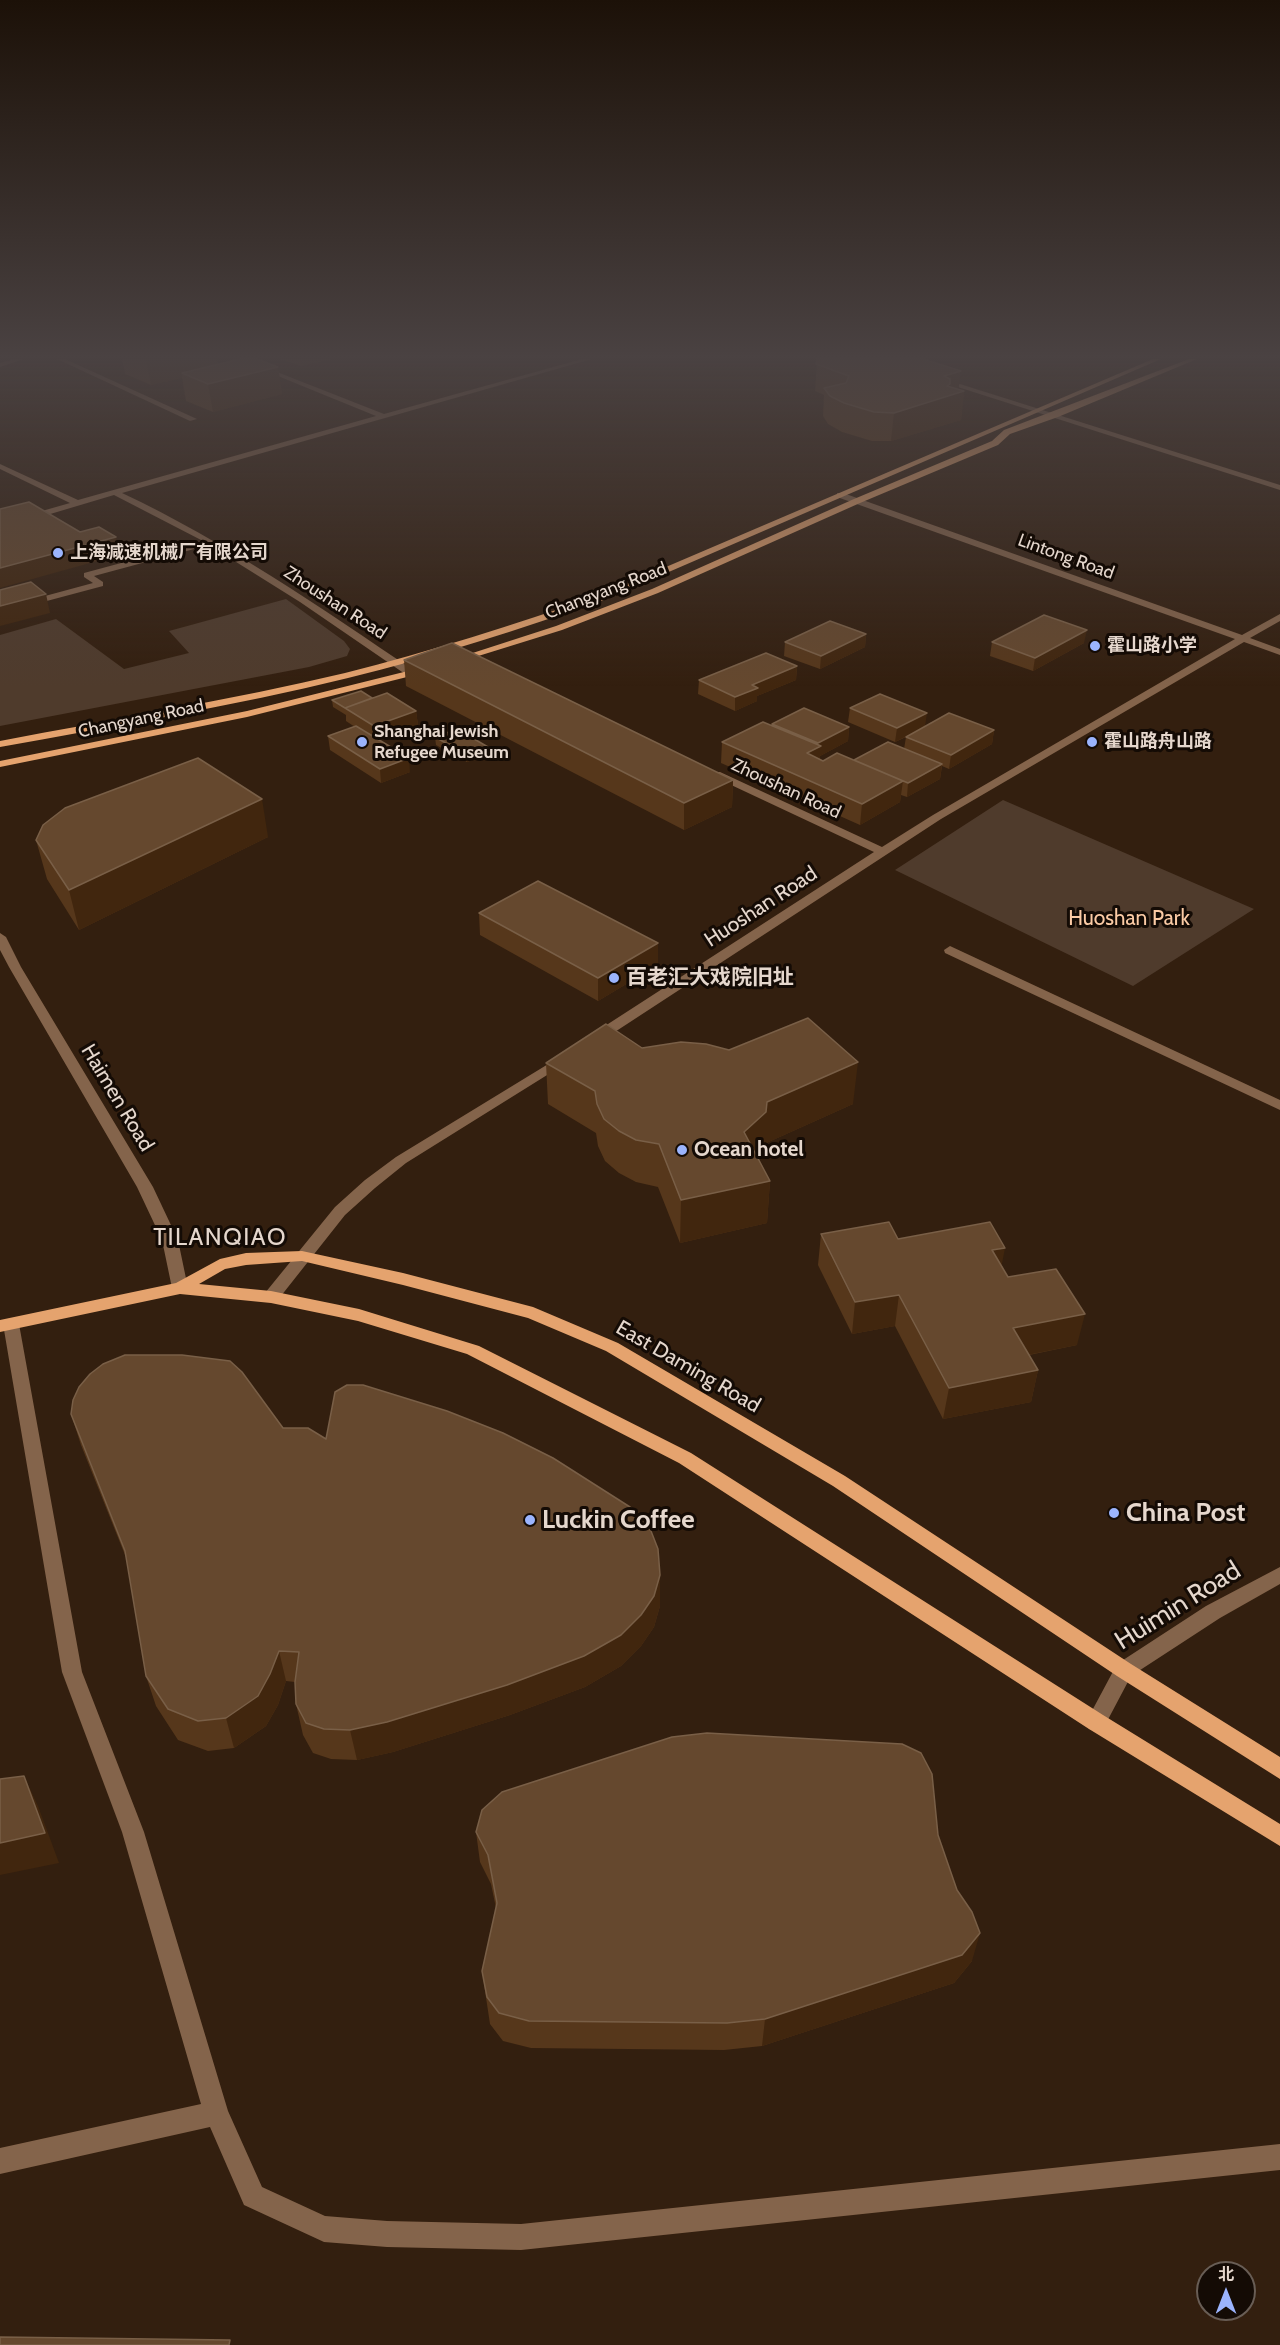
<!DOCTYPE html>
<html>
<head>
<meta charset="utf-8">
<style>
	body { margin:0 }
	#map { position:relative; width:1280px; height:2345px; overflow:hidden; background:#331f0f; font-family:Cabin,"Noto Sans SC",sans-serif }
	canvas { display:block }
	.north { position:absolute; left:1196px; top:2261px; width:60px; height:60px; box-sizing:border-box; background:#140b05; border:2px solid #685d55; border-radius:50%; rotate:0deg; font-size:16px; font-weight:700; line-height:24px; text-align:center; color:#e5d7cd }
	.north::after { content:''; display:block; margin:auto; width:21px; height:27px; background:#9bb4fd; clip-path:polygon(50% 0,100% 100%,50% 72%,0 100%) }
</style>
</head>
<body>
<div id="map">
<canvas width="1280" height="2345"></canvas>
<div class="north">北</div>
</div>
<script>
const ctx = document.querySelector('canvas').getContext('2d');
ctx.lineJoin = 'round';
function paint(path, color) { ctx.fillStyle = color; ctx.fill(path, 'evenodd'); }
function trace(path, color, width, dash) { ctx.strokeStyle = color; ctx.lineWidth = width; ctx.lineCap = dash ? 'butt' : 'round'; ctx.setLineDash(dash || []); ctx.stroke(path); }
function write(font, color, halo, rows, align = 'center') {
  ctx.font = font + ' Cabin,"Noto Sans SC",sans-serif'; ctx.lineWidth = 6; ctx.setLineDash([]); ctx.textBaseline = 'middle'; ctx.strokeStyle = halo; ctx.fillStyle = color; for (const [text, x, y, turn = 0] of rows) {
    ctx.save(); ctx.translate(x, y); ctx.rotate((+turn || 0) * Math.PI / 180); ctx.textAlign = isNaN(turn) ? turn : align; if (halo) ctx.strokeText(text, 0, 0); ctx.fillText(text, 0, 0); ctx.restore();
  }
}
const green = new Path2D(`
	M286,599l58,42 6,8 -3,7 -38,11 -309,59v-91l56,-16 68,50 65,-16 -20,-22z
	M1003,800l251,109 -121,77 -238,-116z`);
const minor = new Path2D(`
	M14,359h10l-24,8v-4z
	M57,359h8l132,60 -7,2z
	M236,359h8l140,55 198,-55h10l-470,134c104,49 198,114 294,179v4h-8l-108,-74 -91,-57 -115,31 9,6v4l-60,16 -7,-4 -36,10v-6l38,-10 7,4 48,-13 -9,-6v-4l119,-32 -89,-46 -114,34v-6l70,-20 -70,-34v-5l78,36 298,-84z
	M941,378l339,107v5l-341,-109z
	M837,493h6l399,142 38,-21v7l-30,17 30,11v6l-36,-13 -303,177 -340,222h-10l-2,-3 2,-3 283,-183 -162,-76v-4h8l162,75 51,-32 302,-176 -398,-142z
	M0,933l6,4 15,30 132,220 25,53 10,48 -2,4h-12l-2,-4 -10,-48 -25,-53 -128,-220 -9,-17z
	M950,946l330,154v10l-335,-157 -1,-3z
	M563,1055l5,1 2,3 -2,3 -162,101 -31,25 -30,27 -68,86h-12l-2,-4 2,-4 70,-86 30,-27 31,-23z
	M11,1318l6,2 2,4 63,348 62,160 84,279 34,76 63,29 62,5 134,3 759,-80v26l-759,80 -134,-3 -63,-5 -80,-37 -34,-78 -210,47v-26l201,-44 -79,-272 -60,-160 -59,-348 2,-4z
	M1280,1567v17l-60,34 -89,58 -28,53 -7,2 -7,-2 -3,-7 31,-58 89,-58z`);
const major = new Path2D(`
	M1153,359h8l-557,241c-84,29 -169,57 -256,78 -115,28 -232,48 -348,69v-6c115,-22 231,-41 345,-68 85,-21 169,-49 253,-77z
	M1189,359h8l-139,58 -48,17 -12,11 -138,58 -202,90 -96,37 -103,32 -8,-2 105,-34 96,-37 202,-90 138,-58 12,-11z
	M424,667l5,3 -2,2 -180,45 -247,50v-6l247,-50z
	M302,1251l101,22 130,34 85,36 227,133 286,188 149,93v22l-163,-103 -284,-190 -227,-135 -78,-33 -125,-33 -101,-24 -56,4 -21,4 -26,15 72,7 88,18 120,37 212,107 412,262 177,109v22l-191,-117 -410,-266 -212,-109 -109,-33 -87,-18 -91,-9 -180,38v-12l176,-37 44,-24 26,-6z`);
const wall = new Path2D(`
	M122,359h95l1,5 60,3 4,27 -69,18 -27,-11 -4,-23 -31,7 -26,-11z
	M280,359h51l-30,7z
	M817,359l147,32 -3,29 -70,21h-19l-30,-9 -14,-8 -5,-8 1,-21 -9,-4z
	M866,634l-1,13 -45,22 -36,-13 1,-14z
	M992,642l92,1 -51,28 -43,-15z
	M404,660l329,120 -1,27 -48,23 -278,-144z
	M797,666l-1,14 -39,16v5l-22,10 -37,-17 1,-14z
	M372,698l44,13 2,14 -40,14 32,33 -29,11 -51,-33 -2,-14 27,-9 -9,-6v-6l-13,-8 -1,-7z
	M850,708l75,18 69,4 -2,14 -43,25 -7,-3 -2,13 -33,18 -6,-2 -1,7 -40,23 -139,-62 1,-21 50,-16v-2l77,3 -1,14 -28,15v3l3,2 31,-1 50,-11 2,-12 -11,5 -47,-20z
	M435,737l53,17 -21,8 -31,-17z
	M268,837l-189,93 -32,-51 -11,-39z
	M479,913l179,30v22l-60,36 -118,-66z
	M642,1048l211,56 -89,40 -1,10 -5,5 12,22 -3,42 -87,20 -22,-56 -22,-5 -17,-9 -14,-12 -7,-15 -2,-13 -48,-29 -2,-41z
	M821,1234l77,5 104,27 6,11 69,68 -48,10 9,15 -7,32 -88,17 -48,-93 -43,8 -34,-69z
	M71,1414l212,14 43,11 334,136v31l-6,21 -13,19 -20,20 -36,21 -75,28 -117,37 -36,8 -26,-1 -18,-6 -10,-18 -7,-31 -1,-22 -9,-1 -8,24 -12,21 -32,22 -26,3 -30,-11 -22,-34 -10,-30 -19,-116 -46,-115z
	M476,1832l462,3 34,126 -18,22 -192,63 -38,4 -193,-2 -28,-7 -13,-17 -8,-53 14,-63 -5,-24 -11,-22z`);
const shadedWall = new Path2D(`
	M146,359h71l2,10 -37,4v5l-31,7z
	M300,359h31l-30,7z
	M278,367l4,27 -69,18 -5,-28z
	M961,371l-3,22 6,-2 -3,29 -70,21 3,-28 50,-37z
	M116,537l3,18 -119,33v-20z
	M46,594l4,19 -50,13v-20z
	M1087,630l-3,13 -51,28 2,-13z
	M866,634l-1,13 -45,22 1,-13z
	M797,666l-1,14 -39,16v5l-22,10v-14l17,-12z
	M416,711l2,14 -43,15 -1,-14z
	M927,713l-2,14 -30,15 2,-14z
	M849,727l-1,14 -28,15 -1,11 -12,-14 10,-5 1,-5z
	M994,730l-2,14 -43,25 2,-14z
	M488,747v7l-21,8v-7z
	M409,758l1,14 -29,11 -1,-14z
	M942,764l-2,15 -33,18 1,-14z
	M733,780l-1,27 -48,23v-27z
	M903,781l-3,21 -40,23 2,-21z
	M262,799l6,38 -189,93 -10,-40z
	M658,943v22l-60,36v-23z
	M858,1062l-5,42 -89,40 -1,10 -21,20 2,-42 23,-30z
	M770,1181l-3,42 -87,20 1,-43z
	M1005,1248l-6,31 -7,-29z
	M899,1295l-4,31 -43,8 3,-32z
	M1085,1314l-8,31 -70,14 6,-31z
	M1038,1370l-7,32 -88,17 6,-31z
	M660,1575v31l-6,21 -13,19 -20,20 -36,21 -75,28 -117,37 -36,8 -7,-30z
	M279,1651l7,30 -8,24 -12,21 -32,22 -8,-30z
	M24,1776l14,30 21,57 -59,12v-32z
	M980,1933l-8,28 -18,22 -192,63 3,-27z`);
const building = new Path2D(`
	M240,359h17l21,8 -70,17 -26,-11z
	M817,359h106l38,12 -17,5 6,3v5l-3,2 17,5 -70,22 -20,-1 -30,-9 -14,-7 -6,-8 22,-5 3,-7 -33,-12z
	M29,502l51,30 19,-5 17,10 -116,31v-59z
	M31,582l15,12 -46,12v-16z
	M1044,615l43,15 -52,28 -43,-16z
	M830,621l36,13 -45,22 -36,-14z
	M452,643l281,137 -49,23 -280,-143z
	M766,653l31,13 -45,19 6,3 -23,9 -36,-17z
	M361,691l11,7 -27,10 -13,-8z
	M387,693l29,18 -42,15 -29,-18z
	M880,694l47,19 -30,15 -47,-20z
	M804,708l45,19 -31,16 -46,-19z
	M949,713l45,17 -43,25 -45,-18z
	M763,722l58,24 -14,7 16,8 14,-8 66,28 -41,23 -140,-62z
	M356,726l53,32 -29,11 -52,-33z
	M457,729l31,18 -21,8 -32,-18z
	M888,742l54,22 -34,19 -54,-23z
	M198,758l64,41 -193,91 -33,-50 7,-15 22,-17z
	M538,881l120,62 -60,35 -119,-65z
	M808,1018l50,44 -91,40 -1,10 -22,20 26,49 -89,19 -22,-56 -23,-4 -17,-9 -15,-12 -7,-15 -2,-13 -49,-28 60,-39 36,24 39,-6 25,2 23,6z
	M889,1222l9,17 92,-17 15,26 -13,2 16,27 48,-8 29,45 -72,14 25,42 -89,18 -50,-93 -44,7 -34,-68z
	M125,1355h57l48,6 12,11 41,56h25l18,11 9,-47 12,-7h16l84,26 56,22 50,25 77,49 21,24 7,18 2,26 -6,21 -13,19 -20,20 -37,21 -77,29 -120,37 -37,8 -26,-1 -18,-6 -10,-19 -1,-22 4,-30 -20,-1 -9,23 -12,22 -32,22 -28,3 -30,-12 -22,-33 -21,-125 -54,-137 2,-14 6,-13 11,-13 13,-10z
	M707,1733l195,11 19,9 11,21 6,61 19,55 15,22 8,21 -18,22 -197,64 -38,4 -198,-2 -30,-8 -12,-16 -5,-26 15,-68 -9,-48 -12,-23 6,-22 20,-18 170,-55z
	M24,1776l21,57 -45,10v-64z
	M0,2337l230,3 -1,5h-229z`);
const markers = [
	[58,553,6,"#9bb4fd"],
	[1095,646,6,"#9bb4fd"],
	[362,742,6,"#9bb4fd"],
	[1092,742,6,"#9bb4fd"],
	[614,978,6,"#9bb4fd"],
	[682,1150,6,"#9bb4fd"],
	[1114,1513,6,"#9bb4fd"],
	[530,1520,6,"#9bb4fd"]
];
const farPoinames = [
	["上海减速机械厂有限公司",70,553],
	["霍山路小学",1107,646],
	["Shanghai Jewish",374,732],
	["Refugee Museum",374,753],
	["霍山路舟山路",1104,742]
];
const farStreetnames = [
	["Lintong Road",1066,557,20],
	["Changyang Road",606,591,-21],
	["Zhoushan Road",335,603,33],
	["Changyang Road",141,719,-12],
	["Zhoushan Road",786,789,25]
];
const streetNames = [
	["Huoshan Road",761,907,-33],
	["Haimen Road",117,1098,59],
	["East Daming Road",688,1367,30]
];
const parkNames = [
	["Huoshan Park",1129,919]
];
const poiNames = [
	["百老汇大戏院旧址",626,978],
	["Ocean hotel",694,1150]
];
const quarterNames = [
	["TILANQIAO",220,1238]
];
const nearPoinames = [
	["China Post",1126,1513],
	["Luckin Coffee",542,1520]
];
const nearStreetnames = [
	["Huimin Road",1178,1606,-32]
];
paint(green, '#4f3b2c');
paint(minor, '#84644b');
paint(major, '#e5a36e');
paint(wall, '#56371b');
paint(shadedWall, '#41260e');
paint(building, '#65482e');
trace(building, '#795f47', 1.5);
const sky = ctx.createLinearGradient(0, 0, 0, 687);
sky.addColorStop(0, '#1c1108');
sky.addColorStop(0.52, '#4a4242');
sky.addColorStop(1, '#4a424200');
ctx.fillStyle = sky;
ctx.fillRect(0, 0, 1280, 687);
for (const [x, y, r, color] of markers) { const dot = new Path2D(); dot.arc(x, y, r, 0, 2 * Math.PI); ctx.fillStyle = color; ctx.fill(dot); trace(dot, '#140b05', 2); }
write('bold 18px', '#e5d7cd', '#140b05', farPoinames, 'left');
write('18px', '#e5d7cd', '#140b05', farStreetnames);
write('21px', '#e5d7cd', '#140b05', streetNames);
write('21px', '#fccba5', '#140b05', parkNames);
write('bold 21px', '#e5d7cd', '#140b05', poiNames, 'left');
ctx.letterSpacing = '1.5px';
write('24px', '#e5d7cd', '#140b05', quarterNames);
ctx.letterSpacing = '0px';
write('bold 26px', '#e5d7cd', '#140b05', nearPoinames, 'left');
write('26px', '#e5d7cd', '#140b05', nearStreetnames);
</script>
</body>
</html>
